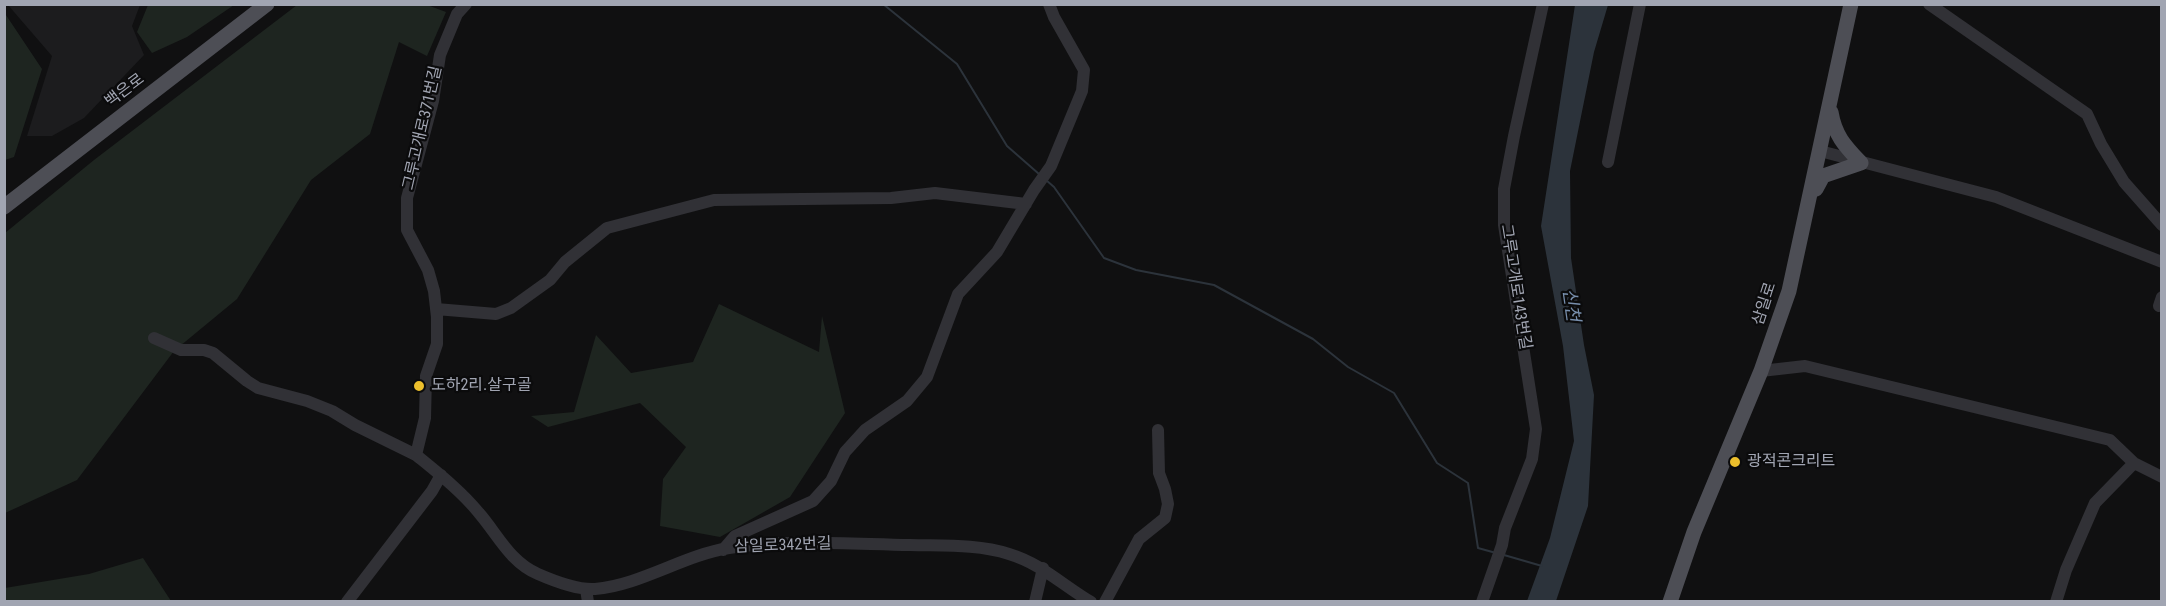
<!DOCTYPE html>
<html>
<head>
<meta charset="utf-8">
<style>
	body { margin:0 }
	#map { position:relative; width:2166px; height:606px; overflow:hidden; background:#101011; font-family:"Roboto Condensed",sans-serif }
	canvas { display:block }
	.frame { position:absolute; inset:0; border:6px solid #a1a5b2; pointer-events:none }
</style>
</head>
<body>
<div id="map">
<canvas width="2166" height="606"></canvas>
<div class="frame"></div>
</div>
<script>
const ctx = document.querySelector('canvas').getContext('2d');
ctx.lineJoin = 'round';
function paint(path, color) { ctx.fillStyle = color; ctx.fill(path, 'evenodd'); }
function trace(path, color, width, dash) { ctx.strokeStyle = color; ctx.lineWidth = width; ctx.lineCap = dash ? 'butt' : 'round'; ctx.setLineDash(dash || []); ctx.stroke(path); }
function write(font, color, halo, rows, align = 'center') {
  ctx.font = font + ' "Roboto Condensed","Noto Sans KR",sans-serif'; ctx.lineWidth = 4.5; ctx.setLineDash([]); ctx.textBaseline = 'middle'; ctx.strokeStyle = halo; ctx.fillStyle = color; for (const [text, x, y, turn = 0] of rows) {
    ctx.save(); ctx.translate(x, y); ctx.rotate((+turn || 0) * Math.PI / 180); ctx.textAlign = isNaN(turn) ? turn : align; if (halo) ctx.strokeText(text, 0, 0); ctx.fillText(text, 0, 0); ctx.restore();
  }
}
const built = new Path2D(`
	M8,5h132l-8,21 12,29 -60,63 -32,18h-25l25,-80z`);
const green = new Path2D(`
	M148,5v-1l86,1 -47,32 -35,16 -15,-21z
	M297,5h130l19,7 -19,44 -28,-14 -29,92 -59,46 -74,119 -63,52 -97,129 -72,33v-280l89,-73z
	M4,12l38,57 -28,88 -9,3z
	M719,304l100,48 3,-36 23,97 -55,84 -70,40 -60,-11 3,-47 23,-32 -46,-44 -92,24 -17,-11 43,-4 22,-77 35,38 62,-11z
	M143,558l28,43h-166v-13l84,-14z`);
const water = new Path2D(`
	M1575,5h33l-14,47 -24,119 1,87 13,87 10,50 -6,111 -32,95h-29l23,-63 24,-97 -11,-95 -22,-120z`);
const stream = new Path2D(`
	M883,4l74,60 50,82 32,28
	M1046,180l8,7 50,71 32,12 78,15 99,54 35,28 46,26 43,70 31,20 10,65 18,5
	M1504,555l38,11`);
const minor = new Path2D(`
	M466,4l-9,10 -17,41 -7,46 -26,97v32l21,40 6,21 3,26v27l-11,32 -1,42 -9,37c22,18 45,36 63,58 19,22 31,49 59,61 16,7 40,16 57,15 46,-4 89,-34 134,-41 58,-9 122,-4 181,-3 32,1 68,-1 99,9 33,10 53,31 82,48
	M1929,4l158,110 14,30 23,38 38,43
	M1820,151l176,46 166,65
	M1608,162l32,-158
	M2159,306l3,-9
	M436,309l60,5 15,-6 39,-28 15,-18 42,-34 107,-28 177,-2 44,-5 91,11
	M154,338l27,12h23l9,3 34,28 11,7 49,13 25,10 23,14 61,30
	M1761,371l44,-5 305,74 24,23
	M723,550l12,-14 78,-35 18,-20 14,-29 20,-22 42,-29 20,-24 31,-83 39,-42 37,-62 17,-24 31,-75 2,-21 -30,-53 -5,-13
	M586,589l2,13
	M347,602l85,-111 9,-16
	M1035,602l8,-34
	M1105,602l34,-63 26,-21 3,-14 -3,-15 -6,-16 -1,-43
	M1482,602l20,-57 3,-17 27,-69 4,-30 -32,-204v-36l10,-53 29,-132
	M2056,602l10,-32 29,-67 39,-40 28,14`);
const major = new Path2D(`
	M1816,189l7,-13 38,-13c-16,-17 -26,-27 -30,-51
	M4,207l263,-203
	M1670,602l24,-70 67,-161 28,-80 62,-287`);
const markers = [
	[419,386,6,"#ecbf2c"],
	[1735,462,6,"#ecbf2c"]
];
const streetNames = [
	["백은로",125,91,-37],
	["그루고개로371번길",423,128,-77],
	["그루고개로143번길",1515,287,81],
	["삼일로",1765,304,-72],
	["삼일로342번길",783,546,-2]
];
const poiNames = [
	["도하2리.살구골",431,386],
	["광적콘크리트",1747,462]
];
const waterNames = [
	["신천",1570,305,82]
];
paint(built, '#1c1c1e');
paint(green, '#1e2520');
paint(water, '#2c333b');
trace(stream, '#2c333b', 2);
trace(minor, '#313136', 12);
trace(major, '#4d4e55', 15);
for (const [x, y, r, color] of markers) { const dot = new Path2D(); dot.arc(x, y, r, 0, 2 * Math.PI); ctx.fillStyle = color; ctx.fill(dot); trace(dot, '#0b0b0c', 2); }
write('16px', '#a1a5b2', '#0b0b0c', streetNames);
write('16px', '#a1a5b2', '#0b0b0c', poiNames, 'left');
write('italic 18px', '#788fad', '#0b0b0c', waterNames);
</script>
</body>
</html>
